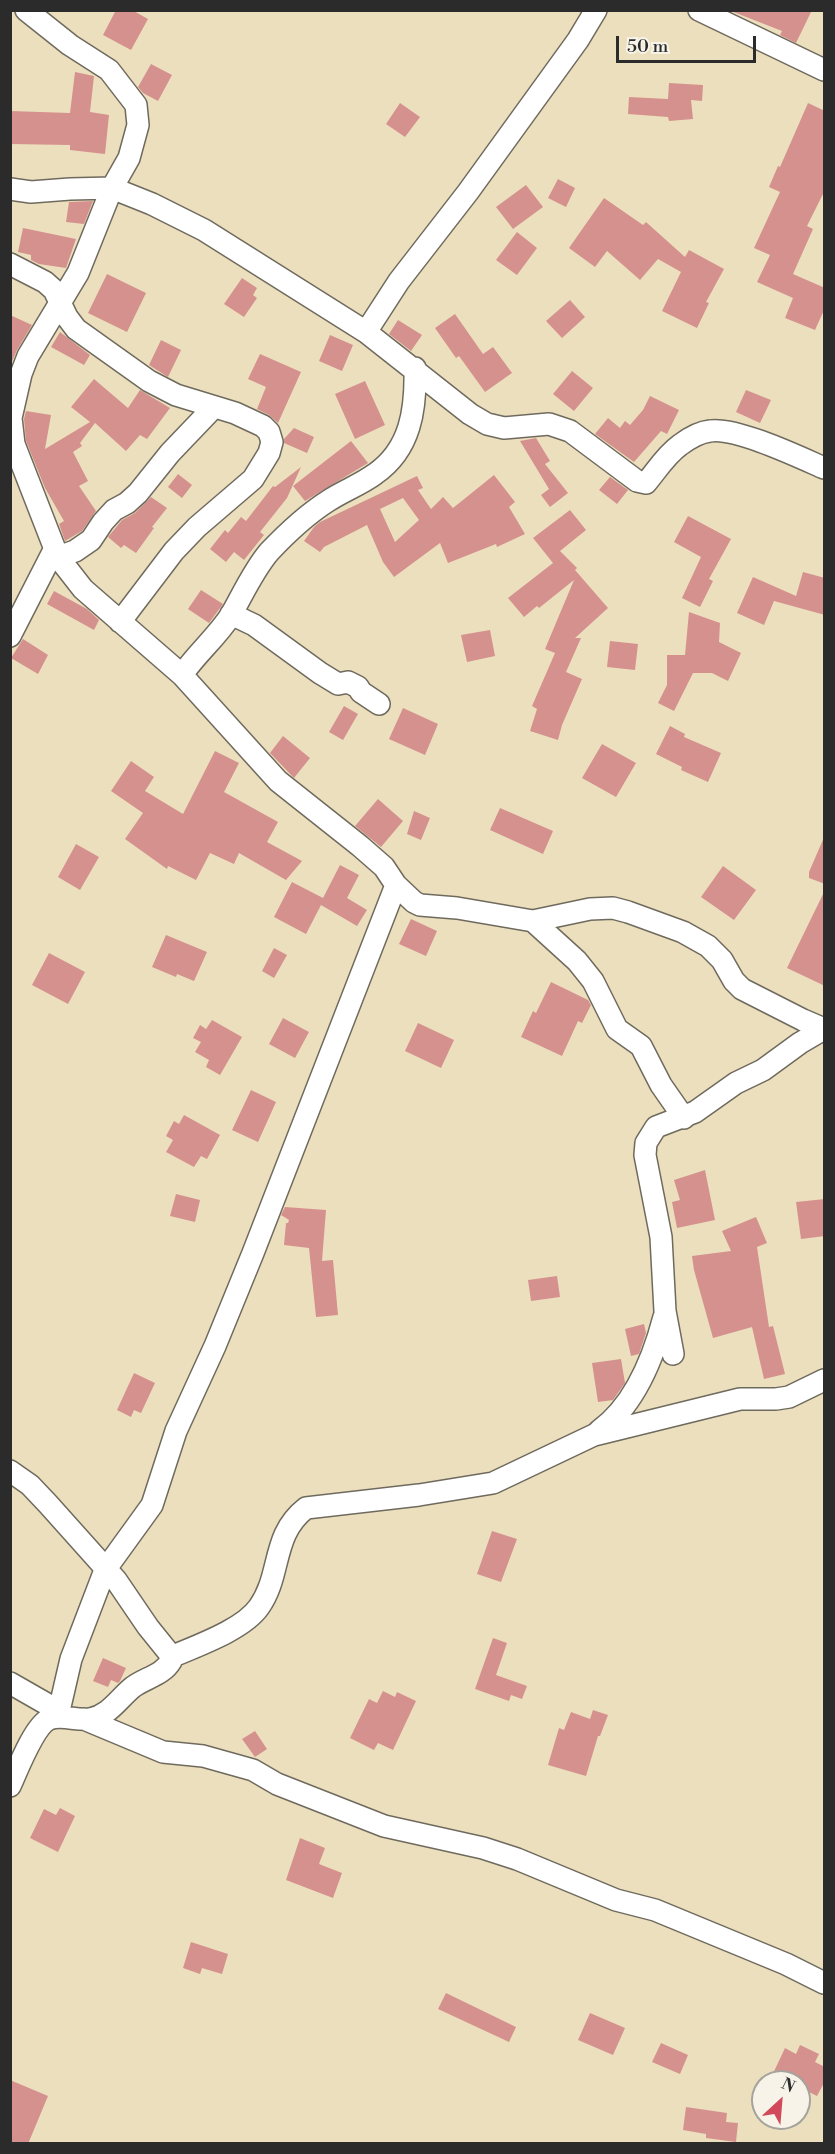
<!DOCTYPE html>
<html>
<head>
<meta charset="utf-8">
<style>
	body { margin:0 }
	#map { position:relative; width:835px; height:2154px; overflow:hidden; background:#ecdfbd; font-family:"Libre Bodoni",serif }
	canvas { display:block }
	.frame { position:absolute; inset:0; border:12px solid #2b2b2b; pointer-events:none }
	.north { position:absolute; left:751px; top:2070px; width:60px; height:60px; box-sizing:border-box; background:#f7f3e8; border:2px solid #a5a39c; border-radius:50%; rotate:26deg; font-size:16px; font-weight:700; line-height:24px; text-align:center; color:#2b2b2b }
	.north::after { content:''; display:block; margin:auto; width:21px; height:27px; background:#d1495b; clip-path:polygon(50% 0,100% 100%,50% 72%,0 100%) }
	.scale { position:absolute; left:616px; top:36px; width:140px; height:27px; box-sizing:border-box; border:3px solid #2b2b2b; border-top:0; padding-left:8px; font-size:18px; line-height:21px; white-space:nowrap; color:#2b2b2b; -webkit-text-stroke:4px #f7f3e8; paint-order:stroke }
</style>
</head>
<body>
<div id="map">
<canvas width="835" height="2154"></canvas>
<div class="frame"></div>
<div class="north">N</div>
<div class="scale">50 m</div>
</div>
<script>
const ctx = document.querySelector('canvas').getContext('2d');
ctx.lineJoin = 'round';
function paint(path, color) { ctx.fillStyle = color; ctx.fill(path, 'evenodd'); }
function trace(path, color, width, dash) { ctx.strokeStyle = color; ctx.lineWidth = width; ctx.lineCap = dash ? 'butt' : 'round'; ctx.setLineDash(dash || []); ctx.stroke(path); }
const building = new Path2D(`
	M116,10h16l16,9 -17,31 -28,-15z
	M812,10l-16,33 -16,-8 2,-4 -51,-20z
	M151,64l21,11 -14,26 -15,-8 -5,-6z
	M75,72l19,4 -4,36 19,3 -4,39 -35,-4v-5l-60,-1v-33l60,2z
	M669,83l34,2 -1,16 -11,-1 2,19 -24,2 -1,-4 -40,-3 1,-17 39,2z
	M400,103l20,14 -15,20 -19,-13z
	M808,103l17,8v79l-18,36 6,3 -20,45 32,14v20l-10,22 -30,-12 8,-20 -36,-16 13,-27 -16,-7 26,-56 -11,-5 9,-21 2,1z
	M558,179l17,9 -9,19 -18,-9z
	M526,185l17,22 -30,22 -17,-22z
	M604,198l39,27 3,-3 39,35 4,-7 35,19 -18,33 3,1 -12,25 -35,-17 19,-39 -23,-13 -18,21 -33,-29 -12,16 -26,-19z
	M93,201l-9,23 -18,-2 3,-20z
	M23,228l53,11 -10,29 -27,-4 -8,-4v-5l-13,-3z
	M517,232l20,16 -20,27 -21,-15z
	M107,274l39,19 -19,39 -39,-19z
	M242,278l15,10 -4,7 4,3 -13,19 -20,-13z
	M570,300l15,17 -23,21 -16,-17z
	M455,314l28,40 10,-7 19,26 -27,19 -26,-36 -3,2 -21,-30z
	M10,315l22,10 -15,25 -7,16z
	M398,320l24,15 -11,16 -22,-17z
	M60,332l30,23 -6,10 -33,-18z
	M330,335l23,10 -11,26 -23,-10z
	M161,340l20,10 -13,27 -19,-12z
	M260,354l41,18 -23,51 -9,-8 -12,-6 9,-22 -18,-8z
	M572,371l21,17 -19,23 -21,-17z
	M94,379l34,29 12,-18 30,18 -23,31 -7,-4 -14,16 -31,-28 -15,20 2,3 -9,6 15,29 -9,5 17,25 -14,20 -17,10 -6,-17 5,-3 -19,-33 -19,-47 -2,-22 2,-8 25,4 -6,34 45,-27 -19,-15z
	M365,381l20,44 -30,14 -20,-45z
	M746,390l25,10 -11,23 -24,-11z
	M650,396l29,14 -12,24 -6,-3 -27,31 -39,-28 13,-16 12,10 5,-7 5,4 13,-15z
	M294,428l20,9 -7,16 -23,-10v-4z
	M536,438l14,23 -5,3 23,29 -18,14 -9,-12 8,-6 -29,-48z
	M351,441l17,22 -63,38 -12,-15z
	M301,467l-14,31 -27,34 4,3 -20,25 -10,-8 -8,10 -16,-13 15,-19 3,3 13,-16 5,4 27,-35 2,1z
	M178,474l14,11 -10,13 -14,-11z
	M494,475l21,27 -6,5 16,27 -28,13 -1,-3 -48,19 -8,-20 -46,34 -11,-15 -16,-37 -43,22 -4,5 -16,-11 10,-14 6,-5 97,-46 6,12 -5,2 13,19 12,-12 10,11zM403,498l16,22 -24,22 -15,-33z
	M610,477l18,13 -11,14 -18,-14z
	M151,497l16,11 -15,19 2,1 -18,25 -12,-8 -3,3 -13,-11 14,-17 13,-7z
	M570,510l16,20 -26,21 17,17 -2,2 33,38 -33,30h6l-15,34 16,7 -20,46 -4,15 -28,-9 7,-22 -5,-3 23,-53 -10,-4 29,-69 -35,28 -2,-2 -13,11 -16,-19 45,-35 -20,-25z
	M688,516l43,23 -22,40 4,2 -13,26 -18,-9 19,-41 -27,-15z
	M803,572l22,6v37l-51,-14 -10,24 -27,-12 16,-36 43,19z
	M201,590l22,14 -14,19 -21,-14z
	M54,591l33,18 12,11 -5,10 -47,-26z
	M689,612l31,11 -1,19 22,11 -13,28 -16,-8h-19l-19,38 -16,-8 9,-18v-30h18z
	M490,630l5,26 -28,6 -6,-27z
	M23,639l25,16 -10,19 -27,-16z
	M610,641l28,3 -3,26 -28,-3z
	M344,706l14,8 -15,26 -14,-8z
	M403,708l35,16 -13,31 -36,-16z
	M670,726l15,8 -1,3 37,16 -13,29 -27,-12 1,-3 -26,-13z
	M283,736l27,22 -16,20 -24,-25z
	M602,744l34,19 -20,34 -34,-19z
	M215,751l24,12 -15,29 54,30 -11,20 35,19 -16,19 -47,-27 -5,11 -24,-11 -14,27 -28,-14 -1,3 -42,-30 18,-26 -32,-22 20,-30 23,16 -9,14 38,23z
	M378,799l25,22 -22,26 -26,-21z
	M500,808l53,23 -10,23 -53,-24z
	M414,811l16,7 -9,22 -14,-6z
	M825,835v49l-16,-6v-6z
	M76,844l23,13 -19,33 -22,-13z
	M340,865l19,10 -12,23 20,12 -10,16 -36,-21 -15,29 -32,-17 18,-35 31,16z
	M723,866l33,24 -22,30 -33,-23z
	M825,890v96l-38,-18z
	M411,919l26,12 -11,25 -27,-12z
	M166,935l41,17 -13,29 -17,-7 -1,3 -24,-10z
	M274,948l13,7 -13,23 -12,-7z
	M49,953l36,19 -17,32 -36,-19z
	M551,982l37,18 3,5 -9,18 -4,-2 -16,35 -41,-19 12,-26 3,2z
	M283,1018l26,14 -14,26 -26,-14z
	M212,1020l30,17 -22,38 -14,-8 3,-7 -14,-8 6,-10 -8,-4 7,-13 6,4z
	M418,1023l36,17 -13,28 -36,-17z
	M251,1090l25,12 -18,40 -26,-12z
	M184,1115l36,20 -13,24 -6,-3 -7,11 -28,-15 7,-12 -7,-4 8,-15 5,3z
	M705,1170l10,50 -38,8 -5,-26 8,-2 -6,-20z
	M176,1194l24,6 -5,22 -25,-6z
	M825,1199v37l-24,3 -5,-37z
	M285,1207l41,3 -4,51 11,-1 5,55 -22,2 -7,-69 -25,-3 2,-22h2l1,-3 -8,-5z
	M756,1217l11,26 -10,4 12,80 4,-1 12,48 -21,5 -12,-52 -39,11 -19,-68 -2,-14 39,-5 -9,-20z
	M557,1276l3,21 -29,4 -3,-21z
	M644,1324l2,9 -7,21 -8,2 -6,-27z
	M621,1359l4,24 -12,17 -15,2 -6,-39z
	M134,1373l21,10 -14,30 -7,-3 -3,7 -14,-7z
	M492,1531l25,8 -16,43 -24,-8z
	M493,1638l14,5 -11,32 31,11 -5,13 -11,-4 -2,6 -34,-12z
	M103,1658l23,10 -6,13 -2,2 -7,-3 -3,7 -15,-6z
	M383,1691l12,6 2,-5 19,9 -23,49 -15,-7 -4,7 -24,-12 19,-39 8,4z
	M593,1710l15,5 -8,21h-2l-12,40 -38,-11 11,-37 5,2 7,-18 19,7z
	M255,1731l12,18 -12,8 -13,-18z
	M60,1808l15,8 -17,36 -28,-14 14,-29 12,6z
	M300,1838l25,10 -6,16 23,9 -9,25 -47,-18z
	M191,1942l37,12 -6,20 -20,-6 -2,6 -17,-6z
	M446,1993l70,34 -7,15 -71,-33z
	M590,2013l35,15 -12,27 -35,-15z
	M661,2043l27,12 -8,19 -28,-12z
	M800,2045l19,9 -4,8 10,5v14l-8,15 -18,-9v-5h-30l16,-34 11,6z
	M10,2080l38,16 -20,48h-18z
	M686,2107l41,6 -1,9 12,1 -2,19 -30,-4v-4l-23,-4z`);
const street = new Path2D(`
	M26,10l44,35 39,25 27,35 2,20 -9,33 -17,30 -34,85 -50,83 -7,18 -10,44 3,26 44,113 25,32 99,86 96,106 82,65 24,21 12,18 18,17 6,3 37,3 76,13 57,-12 23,-1 15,4 55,20 25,14 14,14 12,21 8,8 61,31 21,9
	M699,10l125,60
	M10,189l21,3 39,-3 42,-1 40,16 52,26 162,102 104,82 17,10 17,4 45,-4 21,7 67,50 9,2c11,-13 20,-28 34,-38 8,-6 20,-13 30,-14 26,-4 89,26 114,37
	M10,264l35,18 9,8 13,27 9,12 73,52 27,14 59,18 28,13 6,6 3,10 -3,11 -16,26 -56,48 -23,24 -54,71
	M366,332l33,-51 69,-89 110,-152 18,-30
	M58,557l17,-6 16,-11 12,-18 11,-12 13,-7 11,-10 32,-40 44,-46
	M231,614l23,11 66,48 18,11 10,-2 10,5 3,5 18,12
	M10,636l44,-86
	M182,675c14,-21 35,-38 49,-60 12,-21 22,-44 38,-63 17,-18 37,-37 59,-51 15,-10 32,-16 47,-27 36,-25 41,-65 40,-106
	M533,921l44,40 16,20 24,48 24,17 20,39 23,33
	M673,1354l-8,-43 -4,-74 -16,-82 1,-12 10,-16 39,-15 41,-29 27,-13 37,-27 24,-14
	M599,1431c36,-26 54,-72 65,-114
	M10,1471l20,14 18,19 68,76 32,47 21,26 2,8c-8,14 -26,17 -38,26 -14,11 -23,28 -43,32 -14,2 -28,-5 -41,0 -15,7 -32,52 -39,67
	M171,1657c25,-11 72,-27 88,-50 23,-32 12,-72 47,-99l113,-13 74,-12 101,-48 146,-36h36l13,-2 35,-17
	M10,1683l49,28 3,6
	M59,1711l12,-52 34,-89 47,-65 24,-74 39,-85 38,-93 143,-368
	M84,1719l79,33 40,4 50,14 24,14 107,42 99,22 34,11 99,41 39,10 131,54 38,19`);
paint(building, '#d5918e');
trace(street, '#6f6a5e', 24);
trace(street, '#fff', 21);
</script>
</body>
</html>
